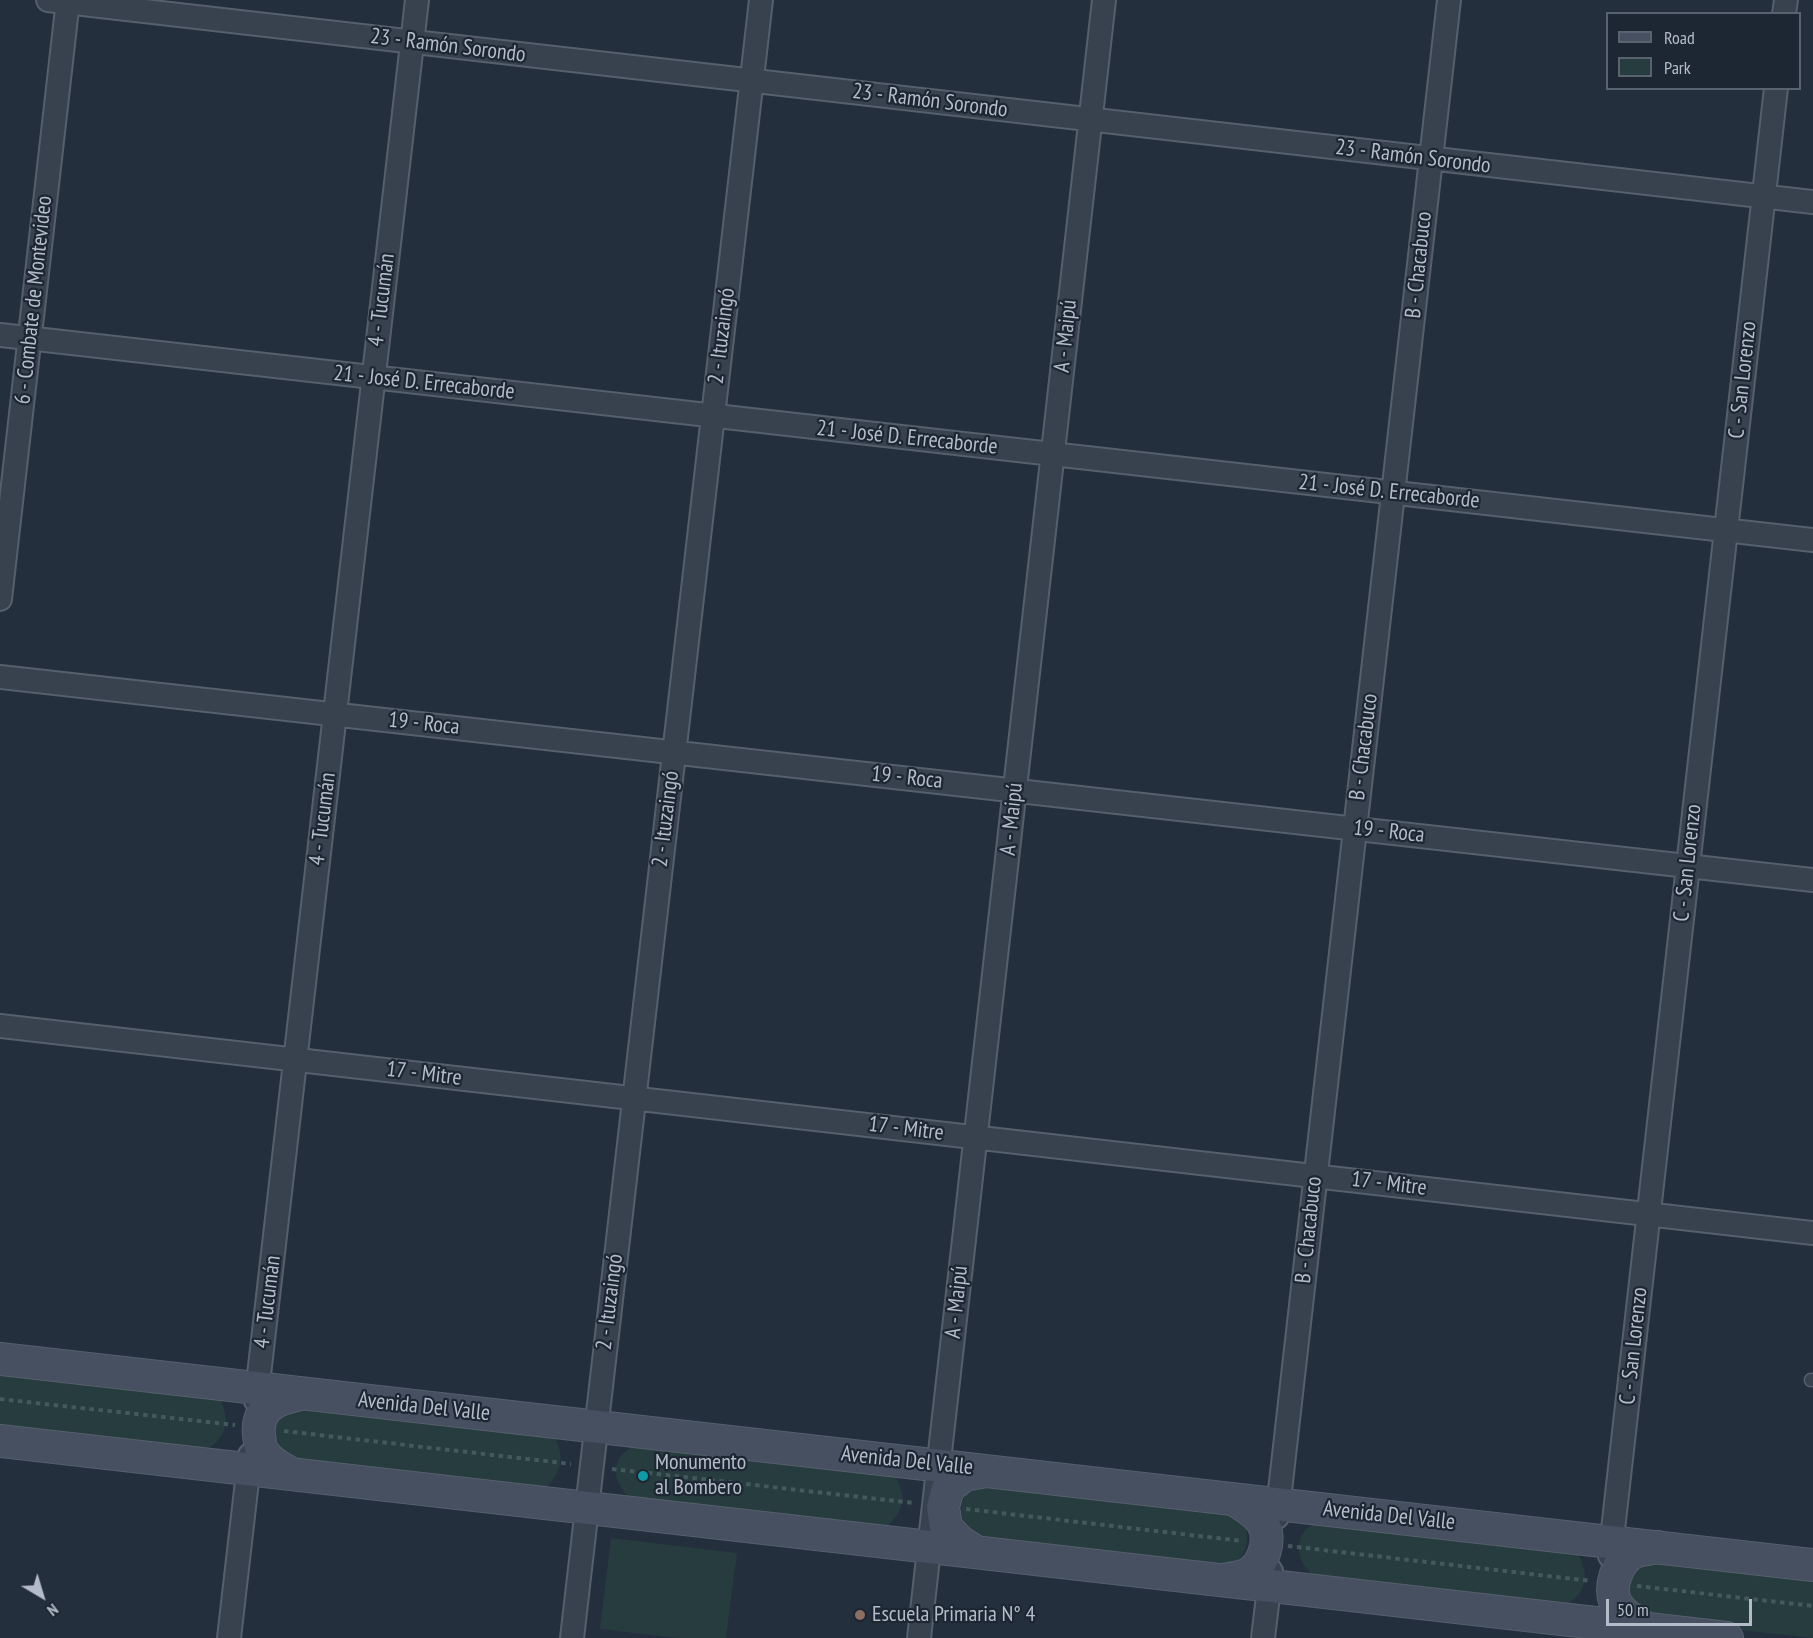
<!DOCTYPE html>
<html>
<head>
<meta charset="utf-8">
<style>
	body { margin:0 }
	#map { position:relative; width:1813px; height:1638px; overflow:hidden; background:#242f3e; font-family:"PT Sans Narrow",sans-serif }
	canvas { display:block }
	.legend { position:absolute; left:1606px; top:12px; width:195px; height:78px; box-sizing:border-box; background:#1d2633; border:2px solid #59626f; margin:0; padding:8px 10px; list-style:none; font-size:18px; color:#b4bcc9 }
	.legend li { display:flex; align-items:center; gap:12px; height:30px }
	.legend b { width:30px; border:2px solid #59626f }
	.north { position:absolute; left:12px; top:1566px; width:60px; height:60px; -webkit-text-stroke:4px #1d2633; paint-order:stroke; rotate:142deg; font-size:16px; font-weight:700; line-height:24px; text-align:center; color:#b4bcc9 }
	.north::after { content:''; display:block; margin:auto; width:21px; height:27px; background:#b4bcc9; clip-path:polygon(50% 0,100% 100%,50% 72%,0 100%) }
	.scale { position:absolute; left:1606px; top:1599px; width:146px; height:27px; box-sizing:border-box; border:3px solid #b4bcc9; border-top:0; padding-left:8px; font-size:18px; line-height:21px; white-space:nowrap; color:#b4bcc9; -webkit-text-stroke:4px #1d2633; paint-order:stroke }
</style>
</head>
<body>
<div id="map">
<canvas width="1813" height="1638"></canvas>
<ul class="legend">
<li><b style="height:8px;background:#465061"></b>Road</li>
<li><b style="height:16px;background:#263c3f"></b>Park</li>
</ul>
<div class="north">N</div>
<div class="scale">50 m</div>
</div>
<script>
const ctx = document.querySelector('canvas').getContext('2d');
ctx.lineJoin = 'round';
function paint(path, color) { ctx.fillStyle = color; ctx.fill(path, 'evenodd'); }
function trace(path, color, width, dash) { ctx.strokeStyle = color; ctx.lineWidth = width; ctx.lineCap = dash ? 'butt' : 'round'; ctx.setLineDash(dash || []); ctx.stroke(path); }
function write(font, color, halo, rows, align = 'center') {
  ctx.font = font + ' "PT Sans Narrow",sans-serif'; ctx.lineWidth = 4.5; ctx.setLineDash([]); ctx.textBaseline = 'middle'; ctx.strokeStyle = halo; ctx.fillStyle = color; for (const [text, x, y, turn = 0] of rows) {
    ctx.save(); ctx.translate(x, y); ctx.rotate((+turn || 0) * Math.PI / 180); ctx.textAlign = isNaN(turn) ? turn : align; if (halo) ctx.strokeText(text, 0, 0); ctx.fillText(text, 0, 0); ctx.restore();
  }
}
const green = new Path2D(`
	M0,1367l219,30c14,27 6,46 -23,57l-196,-23z
	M300,1402l254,34c11,20 8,35 -8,52l-251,-22c-13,-13 -28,-31 -15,-50 4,-6 14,-10 20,-14z
	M641,1442l254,34c12,21 9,34 -8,51l-250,-22c-14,-12 -29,-30 -16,-49 4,-6 14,-10 20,-14z
	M986,1481l238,27 22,18c3,20 0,27 -14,41l-251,-22c-13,-13 -28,-31 -15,-50 4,-5 14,-10 20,-14z
	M1323,1518l254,34c16,28 7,47 -22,57l-236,-27c-14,-13 -28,-31 -15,-50 3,-5 13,-10 19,-14z
	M611,1538l126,15 -11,85h-49l-77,-9z
	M1651,1556l162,18v64l-166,-18 -19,-25c1,-23 5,-26 23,-39z`);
const path = new Path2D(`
	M0,1399l235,26
	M284,1431l287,33
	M612,1469l302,34
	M966,1509l276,32
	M1288,1546l303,35
	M1637,1586l176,20`);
const lane = new Path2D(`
	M1811,1380h2`);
const street = new Path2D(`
	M48,0l1765,202
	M1784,14l2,-14
	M0,335l1813,205
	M0,599l68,-599
	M0,677l1813,203
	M0,1026l1813,207
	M256,1401l161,-1401
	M1277,1517l172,-1517
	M1610,1556l166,-1468
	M229,1638l21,-183
	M572,1638l189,-1638
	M919,1638l185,-1638
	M1263,1638l8,-67`);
const secondary = new Path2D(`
	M0,1359l1813,206
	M0,1441l1727,197
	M292,1474c-11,-6 -24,-12 -30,-24 -2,-3 -2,-10 -3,-14 -3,-29 17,-37 41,-42
	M976,1552l-17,-11 -13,-14 -3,-20 5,-19 16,-13 22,-4
	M1223,1580c7,-1 16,-2 23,-5 17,-8 27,-36 16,-53 -7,-11 -19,-17 -29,-23
	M1647,1629c-11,-6 -23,-13 -30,-24 -10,-16 0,-44 17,-53 7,-3 17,-3 24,-5`);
const markers = [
	[643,1476,6,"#0f9aa8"],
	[860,1615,6,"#8d6e63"]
];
const streetNames = [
	["23 - Ramón Sorondo",448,46,7],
	["23 - Ramón Sorondo",930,101,7],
	["23 - Ramón Sorondo",1413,157,7],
	["B - Chacabuco",1419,265,-84],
	["6 - Combate de Montevideo",34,300,-84],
	["4 - Tucumán",382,300,-83],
	["2 - Ituzaingó",722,336,-83],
	["A - Maipú",1066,336,-84],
	["C - San Lorenzo",1743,380,-84],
	["21 - José D. Errecaborde",424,383,6],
	["21 - José D. Errecaborde",907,438,6],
	["21 - José D. Errecaborde",1389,492,6],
	["19 - Roca",424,724,6],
	["B - Chacabuco",1364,747,-83],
	["19 - Roca",907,778,6],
	["4 - Tucumán",323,819,-83],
	["2 - Ituzaingó",666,819,-83],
	["A - Maipú",1012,819,-84],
	["19 - Roca",1389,832,6],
	["C - San Lorenzo",1688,863,-84],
	["17 - Mitre",424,1074,7],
	["17 - Mitre",906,1129,7],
	["17 - Mitre",1389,1184,7],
	["B - Chacabuco",1309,1230,-84],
	["4 - Tucumán",268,1302,-83],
	["2 - Ituzaingó",610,1302,-83],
	["A - Maipú",957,1302,-84],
	["C - San Lorenzo",1634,1346,-84],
	["Avenida Del Valle",424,1407,6],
	["Avenida Del Valle",907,1461,6],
	["Avenida Del Valle",1389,1516,6]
];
const poiNames = [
	["Monumento",655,1463],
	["al Bombero",655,1488],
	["Escuela Primaria N° 4",872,1615]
];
paint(green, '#263c3f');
trace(lane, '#565f6c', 15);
trace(street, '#565f6c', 26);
trace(secondary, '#565f6c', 34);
trace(path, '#44595c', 4, [4.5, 4.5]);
trace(lane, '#38414e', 12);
trace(street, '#38414e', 22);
trace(secondary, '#465061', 32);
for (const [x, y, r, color] of markers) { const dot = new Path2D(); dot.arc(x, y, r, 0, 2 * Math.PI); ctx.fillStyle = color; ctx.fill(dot); trace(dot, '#1d2633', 2); }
write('22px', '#b4bcc9', '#1d2633', streetNames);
write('22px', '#b4bcc9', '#1d2633', poiNames, 'left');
</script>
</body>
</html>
